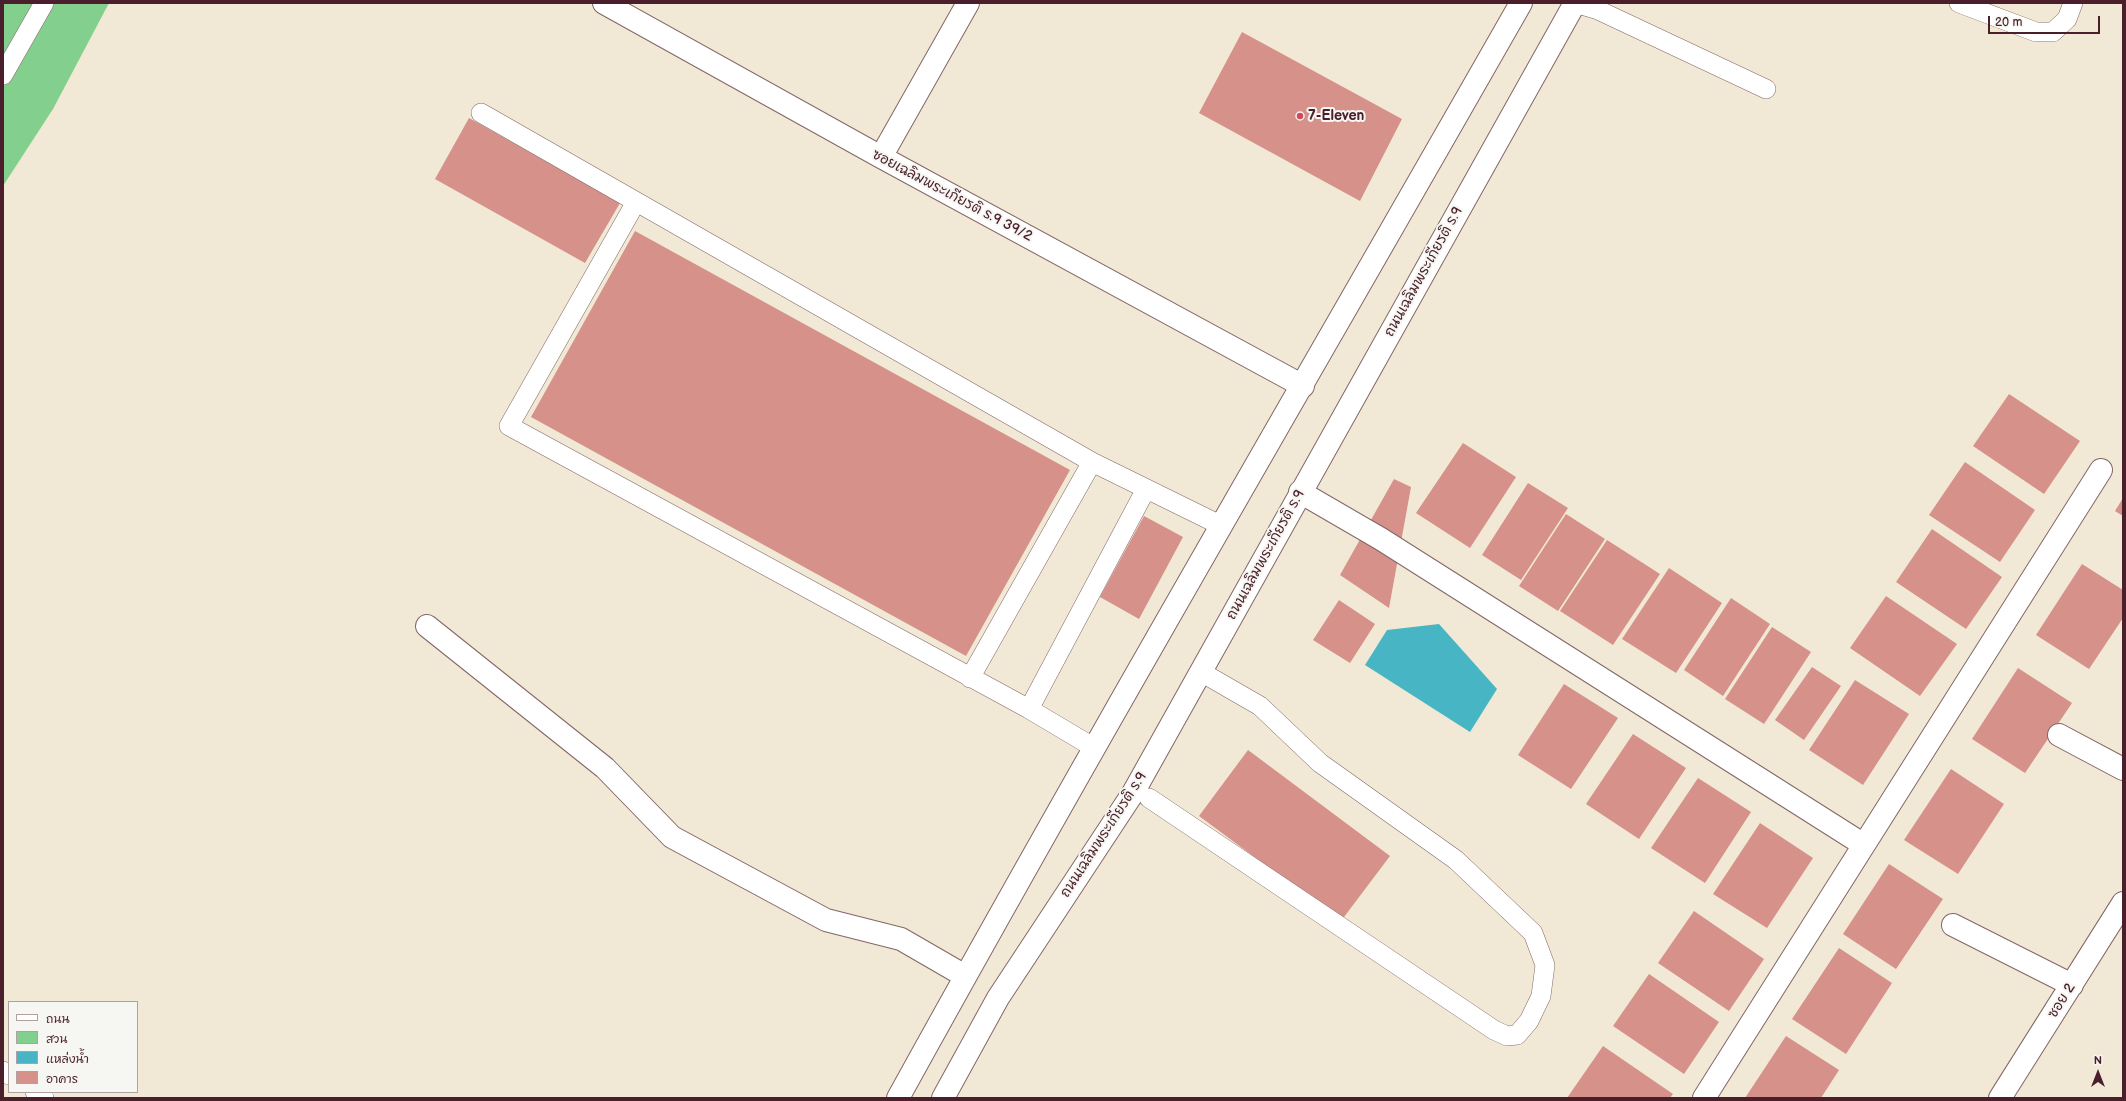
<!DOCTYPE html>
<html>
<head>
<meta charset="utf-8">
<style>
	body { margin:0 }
	#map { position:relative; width:2126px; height:1101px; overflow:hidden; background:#f1e9d5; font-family:"Balsamiq Sans","Playpen Sans Thai",sans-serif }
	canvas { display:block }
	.frame { position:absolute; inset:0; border:4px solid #4a1f2b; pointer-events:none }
	.legend { position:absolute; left:8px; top:1001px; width:130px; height:92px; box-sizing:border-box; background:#f6f6f2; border:1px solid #b1a0a2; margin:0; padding:5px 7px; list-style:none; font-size:12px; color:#4a1f2b }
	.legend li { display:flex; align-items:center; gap:8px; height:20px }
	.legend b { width:20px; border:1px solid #b1a0a2 }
	.north { position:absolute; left:2078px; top:1053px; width:40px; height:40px; -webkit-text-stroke:3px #f6f6f2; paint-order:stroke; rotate:0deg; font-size:11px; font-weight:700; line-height:16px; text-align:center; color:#4a1f2b }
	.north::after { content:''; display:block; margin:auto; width:14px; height:18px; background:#4a1f2b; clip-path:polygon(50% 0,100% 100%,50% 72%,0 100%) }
	.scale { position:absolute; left:1988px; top:16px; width:112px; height:18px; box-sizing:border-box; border:2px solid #4a1f2b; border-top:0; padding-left:5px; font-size:12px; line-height:14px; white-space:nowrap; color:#4a1f2b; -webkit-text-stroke:3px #f6f6f2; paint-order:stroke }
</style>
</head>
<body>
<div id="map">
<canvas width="2126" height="1101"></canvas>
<div class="frame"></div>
<ul class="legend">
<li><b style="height:5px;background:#fff"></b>ถนน</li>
<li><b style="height:11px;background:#83cf8d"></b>สวน</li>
<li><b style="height:11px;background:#48b5c4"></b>แหล่งน้ำ</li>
<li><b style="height:11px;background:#d5918a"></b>อาคาร</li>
</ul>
<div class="north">N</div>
<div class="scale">20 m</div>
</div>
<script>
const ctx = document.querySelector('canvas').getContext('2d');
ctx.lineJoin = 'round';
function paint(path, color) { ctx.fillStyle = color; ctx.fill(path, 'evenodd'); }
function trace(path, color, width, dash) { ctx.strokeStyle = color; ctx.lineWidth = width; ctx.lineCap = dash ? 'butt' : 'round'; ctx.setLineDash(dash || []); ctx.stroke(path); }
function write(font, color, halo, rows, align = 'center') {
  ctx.font = font + ' "Balsamiq Sans","Playpen Sans Thai",sans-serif'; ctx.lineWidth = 4; ctx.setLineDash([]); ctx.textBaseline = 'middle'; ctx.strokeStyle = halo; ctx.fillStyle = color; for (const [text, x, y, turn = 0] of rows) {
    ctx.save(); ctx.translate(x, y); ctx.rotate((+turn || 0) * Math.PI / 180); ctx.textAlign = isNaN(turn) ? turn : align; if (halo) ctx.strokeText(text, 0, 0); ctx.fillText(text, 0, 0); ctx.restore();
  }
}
const green = new Path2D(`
	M3,3h106l-56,106 -50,77z`);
const water = new Path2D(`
	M1439,624l58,65 -27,43 -105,-67 22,-35z`);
const building = new Path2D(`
	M1242,32l160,87 -42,82 -161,-88z
	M469,118l151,85 -35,60 -150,-84z
	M635,231l435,239 -104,186 -435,-239z
	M2009,394l71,47 -36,53 -71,-48z
	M1463,443l53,34 -46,71 -54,-35z
	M1965,462l70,48 -35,52 -71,-47z
	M1394,479l17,8 -22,121 -49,-33z
	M1528,483l40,25 -47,72 -39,-25z
	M2123,498v18l-8,-5z
	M1566,514l39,25 -47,72 -39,-25z
	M1144,516l39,21 -44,82 -39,-22z
	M1932,529l70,48 -36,52 -70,-47z
	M1607,540l53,34 -47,71 -53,-34z
	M2082,564l41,26v28l-34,51 -53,-34z
	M1669,568l53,35 -46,70 -54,-34z
	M1886,596l71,48 -37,52 -70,-48z
	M1731,598l39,26 -47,72 -39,-26z
	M1339,600l36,24 -25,39 -37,-23z
	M1772,627l39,25 -47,72 -39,-25z
	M1812,667l29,19 -37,54 -29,-20z
	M2018,668l54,35 -47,70 -53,-34z
	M1855,680l54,34 -46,71 -54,-35z
	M1564,684l54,34 -47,71 -53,-34z
	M1633,734l53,34 -47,71 -53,-35z
	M1248,750l142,106 -49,65 -142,-105z
	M1951,769l53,35 -46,70 -54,-34z
	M1698,778l53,34 -46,71 -54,-35z
	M1760,823l53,35 -46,70 -54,-34z
	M1889,864l54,35 -47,70 -53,-35z
	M1694,911l70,48 -35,52 -71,-48z
	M1839,948l53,35 -46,71 -54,-35z
	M1649,974l70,48 -35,52 -71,-48z
	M1786,1036l53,34 -18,28h-76z
	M1603,1046l70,48 -3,4h-103z`);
const service = new Path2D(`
	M1575,3l23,7 168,79
	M1959,3l77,29h17l14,-13 6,-16
	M3,75l41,-72
	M481,113l611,349 130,64
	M636,202l-127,224 520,283 64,38
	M970,678l122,-216
	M1029,709l117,-220
	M1149,798l345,232 13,6 10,-1 12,-14 12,-25 4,-31 -12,-32 -77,-73 -136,-97 -60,-57 -59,-34
	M3,1071l6,4
	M35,1092l9,6`);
const minor = new Path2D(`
	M604,3l277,154 422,229
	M881,157l87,-154
	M1300,492l81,47 483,306
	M427,626l178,142 67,69 154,83 75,19 64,37
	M2059,735l64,34
	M1953,925l119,60
	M1704,1098l397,-628
	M2000,1098l123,-195`);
const secondary = new Path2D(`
	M898,1098c203,-368 415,-730 623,-1095
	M943,1098l55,-100 135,-205 442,-790`);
const markers = [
	[1300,116,4,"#d1495b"]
];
const poiNames = [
	["7-Eleven",1308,116]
];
const streetNames = [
	["ซอยเฉลิมพระเกียรติ ร.9 39/2",952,196,28],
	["ถนนเฉลิมพระเกียรติ ร.9",1424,272,-61],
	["ถนนเฉลิมพระเกียรติ ร.9",1266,555,-61],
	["ถนนเฉลิมพระเกียรติ ร.9",1104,835,-57],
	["ซอย 2",2062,1001,-58]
];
paint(green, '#83cf8d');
paint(water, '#48b5c4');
paint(building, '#d5918a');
trace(service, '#846666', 20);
trace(minor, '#846666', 24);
trace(secondary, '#846666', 24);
trace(service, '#fff', 19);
trace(minor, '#fff', 22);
trace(secondary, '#fff', 22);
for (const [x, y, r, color] of markers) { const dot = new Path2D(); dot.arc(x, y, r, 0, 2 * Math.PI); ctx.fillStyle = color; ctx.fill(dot); trace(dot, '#f6f6f2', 1.5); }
write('bold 14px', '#4a1f2b', '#f6f6f2', poiNames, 'left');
write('14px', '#4a1f2b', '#f6f6f2', streetNames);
</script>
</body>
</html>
